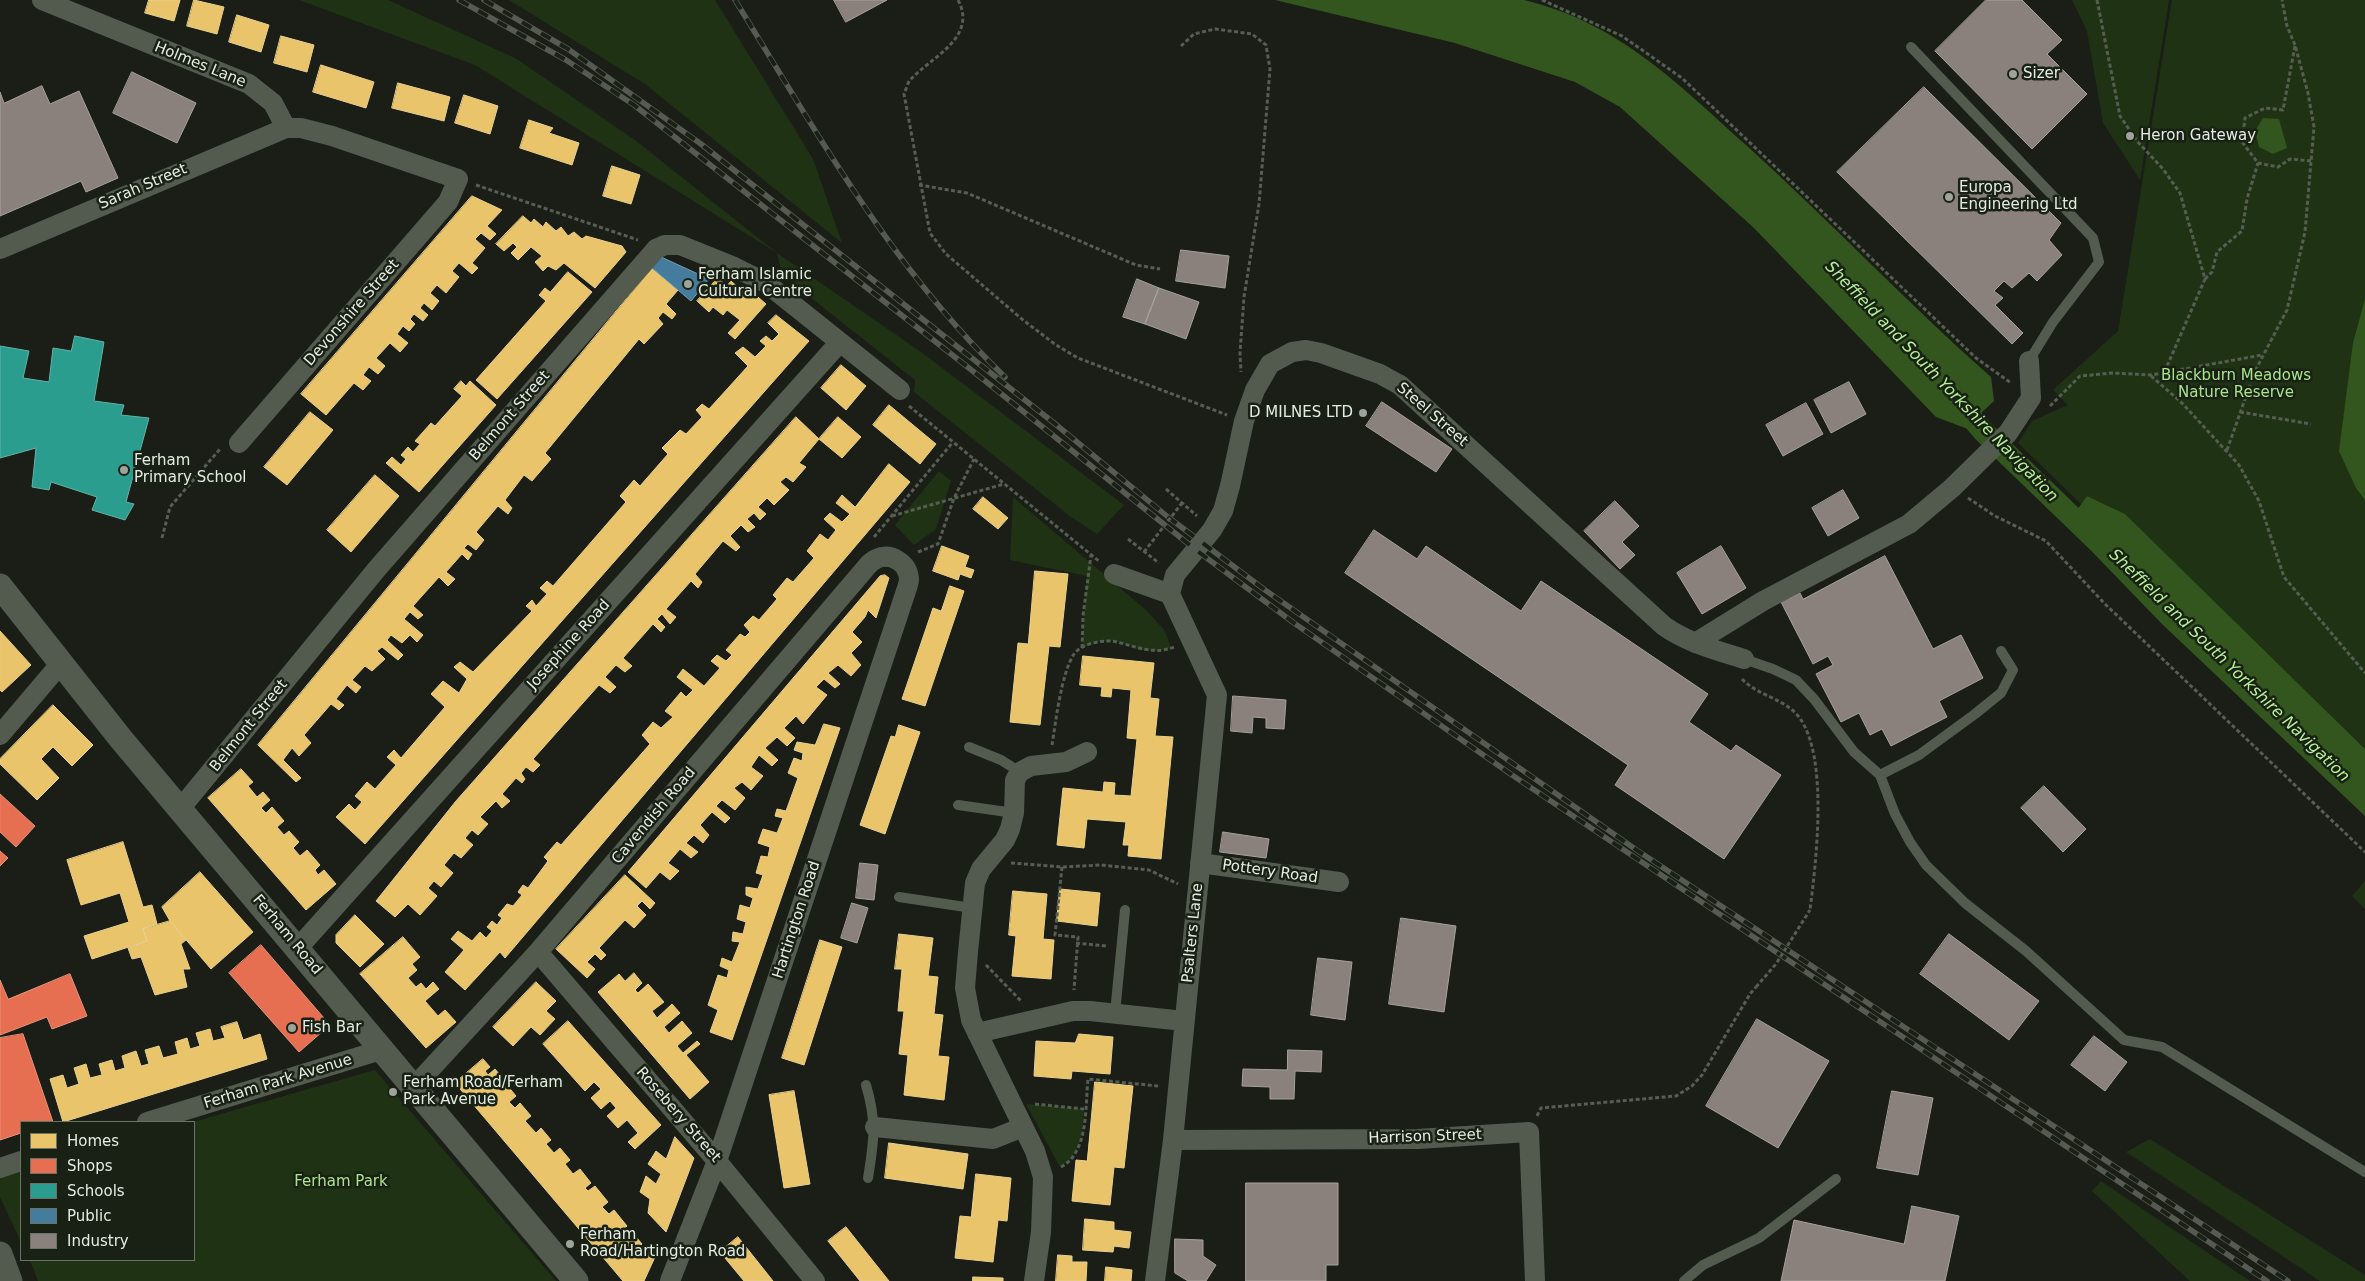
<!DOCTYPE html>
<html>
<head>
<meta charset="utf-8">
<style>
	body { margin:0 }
	#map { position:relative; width:2365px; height:1281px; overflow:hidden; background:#1a1e17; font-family:"DejaVu Sans",sans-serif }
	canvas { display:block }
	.legend { position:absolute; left:20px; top:1121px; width:175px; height:140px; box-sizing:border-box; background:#192114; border:1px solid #6b7266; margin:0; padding:6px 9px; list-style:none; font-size:15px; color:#e5ebe2 }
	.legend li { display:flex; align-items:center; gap:10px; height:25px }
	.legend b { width:25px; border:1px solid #6b7266 }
</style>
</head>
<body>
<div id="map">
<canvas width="2365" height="1281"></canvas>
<ul class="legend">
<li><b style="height:14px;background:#e9c46a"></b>Homes</li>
<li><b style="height:14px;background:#e76f51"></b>Shops</li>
<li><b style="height:14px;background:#2a9d8f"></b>Schools</li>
<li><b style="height:14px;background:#457b9d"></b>Public</li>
<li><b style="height:14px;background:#8a817c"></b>Industry</li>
</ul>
</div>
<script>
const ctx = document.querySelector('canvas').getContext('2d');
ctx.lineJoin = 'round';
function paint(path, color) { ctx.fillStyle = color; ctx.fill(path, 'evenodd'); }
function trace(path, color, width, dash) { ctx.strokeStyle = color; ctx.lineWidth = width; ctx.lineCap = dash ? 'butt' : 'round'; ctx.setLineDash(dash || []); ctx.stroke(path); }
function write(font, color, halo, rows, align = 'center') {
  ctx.font = font + ' "DejaVu Sans",sans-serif'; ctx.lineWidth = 5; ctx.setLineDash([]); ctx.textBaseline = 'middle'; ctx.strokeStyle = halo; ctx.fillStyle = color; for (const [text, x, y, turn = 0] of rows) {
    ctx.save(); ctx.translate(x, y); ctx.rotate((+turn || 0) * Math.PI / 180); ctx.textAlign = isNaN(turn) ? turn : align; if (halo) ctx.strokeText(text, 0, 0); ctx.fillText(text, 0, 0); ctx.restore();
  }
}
const green = new Path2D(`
	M299,0h89l127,58 120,82 142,113 144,99 203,153 -27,29 -26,-17 -157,-125 1,-12 -133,-105 -5,-22 -302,-188z
	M509,0h206l98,159 29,84 -197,-159z
	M2072,0h97l-29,180 -37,-57 -16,-92z
	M2172,0h193v749l-240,-235 -38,-18 -6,8 -63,-61 14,-22 36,-16 -15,-15 65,-59z
	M939,471l12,10 -15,48 -22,16 -19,-20z
	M1013,497l133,113 19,21 6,17 -15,3 -16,-1 -25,-9h-14l-19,7 5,-72 -77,-16z
	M2365,881v28l-13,-13z
	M375,1070l181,211h-518l-8,-21h164l-1,-138z
	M1026,1104l58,5c-2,23 -2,46 -24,58z
	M2150,1139l215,136v6h-45l-194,-129z
	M21,1172v70l-21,-45v-19z
	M2101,1181l149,100h-60l-98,-90z`);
const water = new Path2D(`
	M1275,0h249c95,23 153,83 222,145 84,76 161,158 245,232l3,24 -29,27 -29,-11 -182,-189 -134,-121 -45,-25 -120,-39z
	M2263,118l16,1 8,29 -14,6 -14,-7 -4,-16z
	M2365,299v201l-9,-12 -17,-37 14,-108z
	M2087,496l38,18 240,235v67l-203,-192 -88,-91v-19z`);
const homes = new Path2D(`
	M149,0h31l-6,21 -29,-8z
	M194,0l30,7 -7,27 -30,-8z
	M237,15l32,10 -8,27 -32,-10z
	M281,36l33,9 -7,27 -33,-9z
	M321,65l53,17 -8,26 -53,-16z
	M398,83l52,14 -6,24 -52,-13z
	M464,95l34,11 -8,28 -35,-11z
	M529,120l24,8 -4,5 30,10 -7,22 -52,-17z
	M612,166l28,9 -9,29 -28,-8z
	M472,196l30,14 -15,16 9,8 -6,6 -9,-7 -6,6 10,9 -13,15 6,5 -6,6 -13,-11 -7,8 7,6 -13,16 -9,-8 -7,8 9,8 -7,9 -8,-7 -4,5 8,7 -5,6 -9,-7 -4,5 5,5 -6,7 -6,-5 -6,8 11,9 -8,9 -10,-9 -14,15 9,8 -7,8 -9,-7 -6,8 8,6 -8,9 -9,-7 -28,32 -25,-21z
	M523,216l8,7 3,-4 9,8 3,-5 10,9 5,-4 7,9 6,-4 8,7 4,-3 36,10 4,6 -31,36 -31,-25 -8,7 -8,-4 -5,5 -8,-9 7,-6 -11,-9 -13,13 -7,-7 6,-6 -4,-4 -9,8 -8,-7z
	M652,268l26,22 -12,14 10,10 -4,5 -9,-7 -5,6 5,6 -19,20 -5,-5 -94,114 6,6 -19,22 -8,-6 -19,25 7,8 -4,6 -10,-8 -22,26 8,8 -8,10 -8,-6 -4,4 8,6 -4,6 -6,-6 -16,18 9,7 -7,7 -9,-9 -26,29 10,9 -5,4 -8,-7 -6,7 19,16 -6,7 -7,-7 -8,8 -11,-8 -4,5 16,15 -5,5 -16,-13 -5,4 8,8 -13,12 -7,-5 -13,14 9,7 -5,6 -9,-8 -11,14 8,6 -5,5 -8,-6 -27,31 7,8 -12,13 -7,-8 -9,12 18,18 -5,4 -38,-37z
	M568,272l24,20 -95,107 -21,-19 70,-79 -7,-6 6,-7 5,4z
	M718,278l9,8 4,-5 9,8 4,-4 22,19 -31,35 -7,-6 12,-13 -13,-10 -4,5 -10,-8 -4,5 -12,-11z
	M776,315l33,26 -444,503 -29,-27 13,-13 6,6 7,-8 -7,-6 12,-14 8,7 21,-24 -9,-8 7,-7 7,8 44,-51 -14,-13 12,-13 16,12 8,-14 -13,-12 6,-5 13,10 59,-61 -6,-5 6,-6 4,6 11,-12 -7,-6 7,-7 6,5 73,-84 -6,-6 14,-16 6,6 28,-32 -6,-6 18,-18 6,4 16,-17 -6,-7 6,-6 7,5 39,-43 -13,-13 8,-6 12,10 11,-11 -6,-5 6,-5 6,5 7,-7 -11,-11z
	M841,365l25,21 -20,24 -25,-22z
	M461,381l5,5 4,-5 26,24 -77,87 -33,-29 6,-6 9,8 5,-6 -5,-4 7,-8 5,5 7,-8 -5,-3 16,-18 4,3 27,-30 -8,-7z
	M889,405l47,39 -16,20 -47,-39z
	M310,412l23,18 -46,55 -23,-18z
	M796,417l23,22 -20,24 7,4 -13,15 -7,-5 -6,5 9,8 -15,15 -7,-7 -9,9 8,7 -6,6 -6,-7 -7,6 8,8 -7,5 -7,-7 -11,11 10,11 -4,4 -13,-10 -28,33 7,8 -4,6 -7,-7 -25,28 10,8 -6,7 -8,-10 -5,5 8,8 -4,5 -8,-8 -30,34 9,8 -7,6 -9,-7 -11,12 11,10 -6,6 -11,-8 -66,74 7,6 -7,7 -7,-5 -5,6 4,6 -3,4 -6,-5 -14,16 8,7 -8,7 -6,-7 -16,16 8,7 -10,11 -6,-5 -7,8 8,7 -12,13 -7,-5 -10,12 9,8 -12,14 -7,-6 -6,7 9,8 -17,19 -12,-11 -13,13 -19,-16 80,-100z
	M838,417l23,20 -19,21 -23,-19z
	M889,464l21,18 -405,476 -5,-6 -35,38 -20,-18 19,-22 -13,-11 7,-8 14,10 8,-9 6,6 6,-7 -5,-4 5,-6 5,4 5,-7 -4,-3 9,-11 6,2 9,-11 -4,-3 5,-7 5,3 20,-27 -4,-4 13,-15 4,3 89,-101 -8,-9 11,-13 8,6 12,-11 -8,-6 16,-19 5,5 7,-7 -16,-13 6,-8 21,17 16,-18 -9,-7 6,-6 9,6 6,-6 -6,-5 14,-16 5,3 5,-5 -6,-7 9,-9 6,4 18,-21 -4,-4 14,-17 6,4 21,-24 -7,-7 13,-17 8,6 8,-10 -12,-11 6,-6 12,9 8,-8 -14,-11 6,-8 13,12z
	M375,475l24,21 -48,56 -24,-22z
	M983,497l25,21 -10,11 -25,-20z
	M942,546l27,10 -4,11 9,3 -3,8 -11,-4 -2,6 -25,-9z
	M1035,571l33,3 -8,73 -11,-1 -9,79 -30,-3 8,-79 10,1z
	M885,575l4,3 -13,40 -8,-8 -3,7 -13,15 10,10 -11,11 10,12 -10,11 -13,-11 -10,8 12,11 -5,4 -11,-9 -8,8 11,8 -24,29 -7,-8 -12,12 11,10 -8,8 -10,-9 -12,11 13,12 -6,6 -13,-11 -8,12 12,9 -12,14 -9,-8 -8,6 11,10 -10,12 -13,-10 -6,6 14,12 -5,5 -13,-11 -12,13 9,10 -6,8 -9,-8 -8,8 12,9 -7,6 -11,-9 -12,14 11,8 -9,9 -10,-8 -14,16 -18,-16 252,-296z
	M950,586l14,5 -39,115 -23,-7 31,-91 8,3z
	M0,631l31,34 -29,27 -2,-2z
	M1083,656l71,7 -4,35 9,1 -4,37 18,1 -12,122 -33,-3 1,-11h-6l3,-23 -39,-3 -3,29 -27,-3 6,-57 40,4 1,-10 11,1 -1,12 17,1 6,-57 -10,-1 4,-48 -19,-2 -1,9 -10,-1 1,-9 -22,-2z
	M53,705l40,40 -21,21 -19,-19 -12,12 18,19 -22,22 -37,-36v-5z
	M824,724l16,4 -108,312 -22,-8 8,-22 -10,-5 10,-30 9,3 2,-8 -9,-4 2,-8 10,4 8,-20 -8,-1 1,-9 10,2 3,-12 -9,-3 3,-14 10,3 3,-10 -7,-3v-8l12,2 5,-14 -7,-2 5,-17 7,1 2,-10 -12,-4 5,-14 14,4 6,-15 -8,-2 2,-7 9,2 12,-33 -10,-5 6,-15 8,3 1,-8 -9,-3 3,-8 18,3z
	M899,725l21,7 -35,102 -25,-9 31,-89 4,1z
	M241,769l12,13 -5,4 9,11 6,-5 7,8 -9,8 5,5 6,-6 12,14 -7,6 7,8 5,-4 10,11 -6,6 7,8 7,-6 13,15 -5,5 3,5 6,-5 12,14 -30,26 -98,-112z
	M123,842l20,65 9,-2 5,19 -14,5 4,12 -55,18 -8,-23 45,-14 -9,-29 -39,12 -14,-45z
	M200,872l53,60 -42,37 -41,-48 -8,-14z
	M625,875l30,28 -5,6 -8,-8 -5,5 9,9 -12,13 -9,-8 -26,28 7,7 -5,5 -6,-6 -8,8 8,7 -8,9 -31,-29z
	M1060,889l40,4 -3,33 -40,-5z
	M1013,891l34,3 -4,45 11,1 -3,39 -39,-3 4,-40 -7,-1z
	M355,915l29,29 -24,23 -24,-24v-8z
	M170,921l16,19 -5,4 9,25h-7l4,18 -32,8 -14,-38 -9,2 -4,-11 19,-7 -4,-12z
	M899,934l34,4 -5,38 10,1 -4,37 9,1 -5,41 11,1 -5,43 -40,-5 4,-40 -9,-1 5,-43h-6l4,-42h-7z
	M403,937l17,20 -8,7 5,6 -9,8 8,9 5,-4 5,6 7,-7 6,7 -14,12 13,15 7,-6 11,12 -30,26 -66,-74z
	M820,940l22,7 -38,118 -22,-7z
	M634,973l8,10 -7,7 3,3 10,-9 16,18 -12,9 5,7 15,-14 8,9 -16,14 5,6 13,-12 10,12 -15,13 6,7 14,-12 3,3 -14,11 23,27 -19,17 -92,-107 21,-18 6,7z
	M536,982l20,19 -10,10 9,8 -15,16 -9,-8 -18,19 -20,-19z
	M568,1021l93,104 -26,24 -7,-7 10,-9 -11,-13 -9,8 -11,-12 9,-8 -6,-7 -9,8 -10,-11 10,-9 -7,-7 -9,9 -42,-47z
	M237,1022l6,18 17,-6 7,25 -204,63 -13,-43 13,-4 4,13 12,-4 -5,-16 12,-4 4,14 12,-3 -3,-11 13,-4 3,11 10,-3 -3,-12 14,-5 5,15 8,-2 -4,-14 14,-4 4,12 15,-4 -3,-12 12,-4 3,11 10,-3 -4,-13 14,-4 3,12 12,-3 -4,-11z
	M1079,1034l34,3 -3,37 -38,-3 -1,8 -37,-3 2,-35 39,2z
	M483,1059l7,8 -5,4 3,4 7,-6 9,11 -7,5 3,4 6,-5 10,12 -7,6 6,6 5,-5 11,13 -6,5 11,12 5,-5 10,12 -5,4 8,9 6,-5 10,12 -5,4 8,10 7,-5 11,14 -6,5 3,3 7,-5 13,16 -6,5 7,7 5,-4 13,16 -6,5 4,5 6,-5 11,13 -6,5 3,4 7,-6 9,10 -11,24h-21l-168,-198z
	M1095,1082l38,4 -9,82 -10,-1 -4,38 -38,-4 4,-41 11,1z
	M794,1091l16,93 -26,4 -15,-93z
	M675,1137l19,21 -28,74 -18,-19 2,-14 -10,-7 6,-16 10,8 5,-10 -13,-10 8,-13 10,8z
	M889,1143l79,11 -5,35 -78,-11z
	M976,1174l35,4 -4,43 -9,-1 -5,42 -38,-4 5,-42 11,1z
	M1085,1219l29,3v8l17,2 -2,16 -15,-2 -1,6 -30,-2z
	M846,1227l43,54h-29l-32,-40z
	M738,1237l35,44h-29l-24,-29z
	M1058,1255l14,1v6h15l-1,19h-30z
	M1106,1267l26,3 -1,11h-26z
	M973,1277l30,1v3h-30z`);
const shops = new Path2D(`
	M0,794l35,32 -19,21 -16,-15z
	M0,851l8,7 -8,8z
	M261,945l69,80 -31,27 -70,-79z
	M70,974l17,42 -35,13 -5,-12 -47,18v-55l8,19z
	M23,1034l30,88h-32v11l-21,7v-102z`);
const schools = new Path2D(`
	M75,336l29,6 -10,59 30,4 -3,10 28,3 -23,84 8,2 -9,16 -33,-10 5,-13 -46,-15 -2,8 -17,-3 4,-39 -36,10v-112l29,5 -6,27 26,4 4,-34 18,3z`);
const public = new Path2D(`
	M661,257l48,22 -18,22 -39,-33z`);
const industry = new Path2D(`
	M834,0h53l-41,22z
	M1986,0h36l40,40 -15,14 40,40 -55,55 -97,-98z
	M132,72l64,31 -19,40 -64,-30z
	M42,86l8,18 29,-13 39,87 -32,14 -5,-11 -81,35v-124l4,11z
	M1924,87l137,136 -12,17 13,15 -25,26 -8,-8 -17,15 -8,-7 -10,10 9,7 -8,7 28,28 -11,11 -175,-172z
	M1181,250l48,6 -4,32 -49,-7z
	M1137,279l22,9 -14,36 -22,-7z
	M1159,288l40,14 -13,37 -41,-15z
	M1849,382l17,32 -35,19 -17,-33z
	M1382,402l70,47 -16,23 -70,-46z
	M1806,403l17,31 -40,22 -17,-31z
	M1843,490l16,28 -31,18 -16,-28z
	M1615,501l24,25 -17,16 13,13 -15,14 -36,-38z
	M1374,530l43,29 9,-13 95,65 20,-30 167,113 -19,28 42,29 5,-6 45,30 -57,84 -109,-74 13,-20 -283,-192z
	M1721,546l25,42 -44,26 -25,-41z
	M1885,556l48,93 28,-14 22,43 -44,23 8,16 -56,29 -9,-17 -12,6 -11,-22 -18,9 -25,-48 17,-9 -5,-9 -15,8 -32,-62 19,-9 3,6z
	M1233,696l53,4 -2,29 -18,-1v-10l-13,-1 -1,16 -21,-2z
	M2044,786l42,43 -23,23 -42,-44z
	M1223,832l46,7 -3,19 -46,-6z
	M860,863l18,2 -4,35 -18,-2z
	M852,903l16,5 -11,35 -16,-5z
	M1401,918l55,8 -12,86 -55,-8z
	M1949,934l90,67 -30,39 -89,-66z
	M1318,958l34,4 -7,58 -34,-5z
	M1757,1019l72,42 -51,87 -72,-42z
	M2094,1036l33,26 -22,29 -34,-26z
	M1288,1050l34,1 -1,21 -26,-1 -1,28h-24v-12l-28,-1 1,-17 44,1z
	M1892,1091l41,7 -15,77 -41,-7z
	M1246,1183h92v82h-12v16h-80z
	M1912,1206l47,10 -14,65h-164l13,-61 110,24z
	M1175,1239l28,1v16l13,9 -10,16h-18l-13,-8z`);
const canal = new Path2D(`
	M1953,397l31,35 112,108`);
const path = new Path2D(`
	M958,0c20,38 -27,57 -48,80 -3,4 -4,10 -6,14l26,139 16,21 77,66 33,25 22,13 149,57
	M1542,0l80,36 60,42 294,280 35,25
	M2097,0l23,116 17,25 26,28 17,24 25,86 -41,94
	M1181,46l13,-12 21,-5 37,5 14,11 4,24 -11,135 -15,93 -4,56 1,19
	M2295,46l-12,64 -18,-2 -20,10 -3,24 16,21 20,4 12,-8 21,2
	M476,185l162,55
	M919,185l48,8 169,72 24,4
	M2205,279l7,-7 5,-20 25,-21 5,-32 11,-36
	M2151,376l31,27 57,62 20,36 25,76 81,96
	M909,406l191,156
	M2050,406l30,-30 33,-3 38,2 111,-20
	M2240,412l71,12
	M2227,450l28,-79 32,-61 18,-78 9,-105 -6,-34 -13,-48 -8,-19 -5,-26
	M1166,489l31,27
	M1968,498l27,18 51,25 59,63 260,248
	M892,516l112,-32
	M874,537l79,-95
	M162,538l8,-31 50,-58
	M1128,539l31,24
	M918,552l20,-8 16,-46 20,-39
	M1082,648l1,-32 8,-61
	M1742,679c16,17 42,19 57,38 30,40 17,145 11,193
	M1052,745c4,-24 9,-71 22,-91 8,-11 31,-15 43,-12 20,5 37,13 57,5
	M1011,863l51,4 39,-2 48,5 29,14
	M1062,867l-7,68 23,2 -4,53
	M1076,943l30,3
	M986,965l36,37
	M1035,1104l49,5
	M1537,1116l4,-8 135,-12 16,-10 10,-11 48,-81 6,-7
	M1061,1167c28,-15 24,-60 27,-88l70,7`);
const service = new Path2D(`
	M1911,47l182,191 6,24 -46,60 -24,39
	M1744,659l29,10 23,11 18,19 40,53 26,23 15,39 15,28 16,23 39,38 61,48 98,89 38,7 203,125
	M969,747l32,13 19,12
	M1880,775l39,-20 56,-41 26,-21 12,-23 -12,-19
	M958,805l56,8
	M899,897l73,11
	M1115,1013l10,-103
	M866,1085c11,37 8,56 2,93
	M1684,1281l19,-16 56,-27 77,-59`);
const minor = new Path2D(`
	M42,0l207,84 24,19 13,25h15l31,8 126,43 -10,23 -209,241
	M0,249l286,-121
	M1114,574l56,20
	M1170,594l5,-19 37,-45 11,-19 7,-25 14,-65 11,-31 15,-26 22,-12 14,-2 15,3 59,21 20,11 264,241c24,17 52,24 80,33
	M1695,643l68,-42 146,-77 43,-36 56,-55 23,-35 -2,-37
	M0,735l62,-73
	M180,809l196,-239 280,-321 9,-4h15l52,21 34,17 134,107
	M1200,863l139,19
	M298,948l542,-606
	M538,952l179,209 98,120
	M977,1033l96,-22h17l94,10
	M414,1087l124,-135 326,-382c3,-4 8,-9 12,-11 15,-7 32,4 33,20 0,4 -2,9 -3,12l-189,570 -47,120
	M147,1122l234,-72
	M875,1127l118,12 30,-12
	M1173,1140l245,-1 111,-7 6,149
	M0,1168l21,-7
	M1034,1281l7,-49 2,-55 -8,-26 -64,-131 -6,-32 3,-36 7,-69 6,-14 24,-29 5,-11 4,-16 1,-33 5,-8 11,-6 35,-4 21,-10
	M1155,1281l18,-141 44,-445 -47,-101`);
const tertiary = new Path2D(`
	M0,586l121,153 455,542
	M0,1254l10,27`);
const rail = new Path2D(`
	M459,0l107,60 68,45 340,267 222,178 98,73 218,152 755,506
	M484,0l84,49 133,95 353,279 114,94 97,73 373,261 650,430
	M735,0c81,131 158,270 270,377`);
const pathBridge = new Path2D(`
	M1144,552l38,-49
	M1756,987l20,-23 34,-54`);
const markers = [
	[2013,74,5,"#9ea39b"],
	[2130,136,5,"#9ea39b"],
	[1949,197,5,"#9ea39b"],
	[688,284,5,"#9ea39b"],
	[1363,413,5,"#9ea39b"],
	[124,470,5,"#9ea39b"],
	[292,1028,5,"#9ea39b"],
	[393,1092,5,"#9ea39b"],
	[570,1244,5,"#9ea39b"]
];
const streetNames = [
	["Holmes Lane",200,65,22],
	["Sarah Street",143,187,-23],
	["Devonshire Street",352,313,-49],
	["Steel Street",1432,415,41],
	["Belmont Street",510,416,-49],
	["Josephine Road",569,645,-48],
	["Belmont Street",249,726,-51],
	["Cavendish Road",654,816,-50],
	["Pottery Road",1270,872,8],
	["Hartington Road",797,920,-72],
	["Psalters Lane",1193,933,-84],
	["Ferham Road",287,935,50],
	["Ferham Park Avenue",278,1082,-17],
	["Rosebery Street",678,1115,49],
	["Harrison Street",1425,1137,-2]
];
const poiNames = [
	["Sizer",2023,74],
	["Heron Gateway",2140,136],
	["Europa",1959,188],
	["Engineering Ltd",1959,205],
	["Ferham Islamic",698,275],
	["Cultural Centre",698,292],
	["D MILNES LTD",1353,413,"right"],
	["Ferham",134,461],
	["Primary School",134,478],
	["Fish Bar",302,1028],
	["Ferham Road/Ferham",403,1083],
	["Park Avenue",403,1100],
	["Ferham",580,1235],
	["Road/Hartington Road",580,1252]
];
const parkNames = [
	["Blackburn Meadows",2236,376],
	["Nature Reserve",2236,393],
	["Ferham Park",341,1182]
];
const waterNames = [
	["Sheffield and South Yorkshire Navigation",1941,382,46],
	["Sheffield and South Yorkshire Navigation",2229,666,44]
];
paint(green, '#1f3314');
paint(water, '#33561e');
paint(homes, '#e9c46a');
trace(homes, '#e8d08e', 1);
paint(shops, '#e76f51');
trace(shops, '#e6947c', 1);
paint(schools, '#2a9d8f');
trace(schools, '#62b4a8', 1);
paint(public, '#457b9d');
trace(public, '#759db2', 1);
paint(industry, '#8a817c');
trace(industry, '#a5a19b', 1);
trace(canal, '#33561e', 22);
trace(path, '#565d53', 3, [4, 2.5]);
trace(service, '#525b4d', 10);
trace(minor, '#525b4d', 20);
trace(tertiary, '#525b4d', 25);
trace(rail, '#555a52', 5.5);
trace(rail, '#192114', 4, [11]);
trace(pathBridge, '#565d53', 3, [4, 2.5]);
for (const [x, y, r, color] of markers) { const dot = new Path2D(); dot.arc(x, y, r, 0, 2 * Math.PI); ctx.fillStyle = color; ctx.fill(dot); trace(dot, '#192114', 2); }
write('15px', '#e5ebe2', '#192114', streetNames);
write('15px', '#e5ebe2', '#192114', poiNames, 'left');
write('15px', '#a9e48c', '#192114', parkNames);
write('italic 16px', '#b5f198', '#192114', waterNames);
</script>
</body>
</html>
